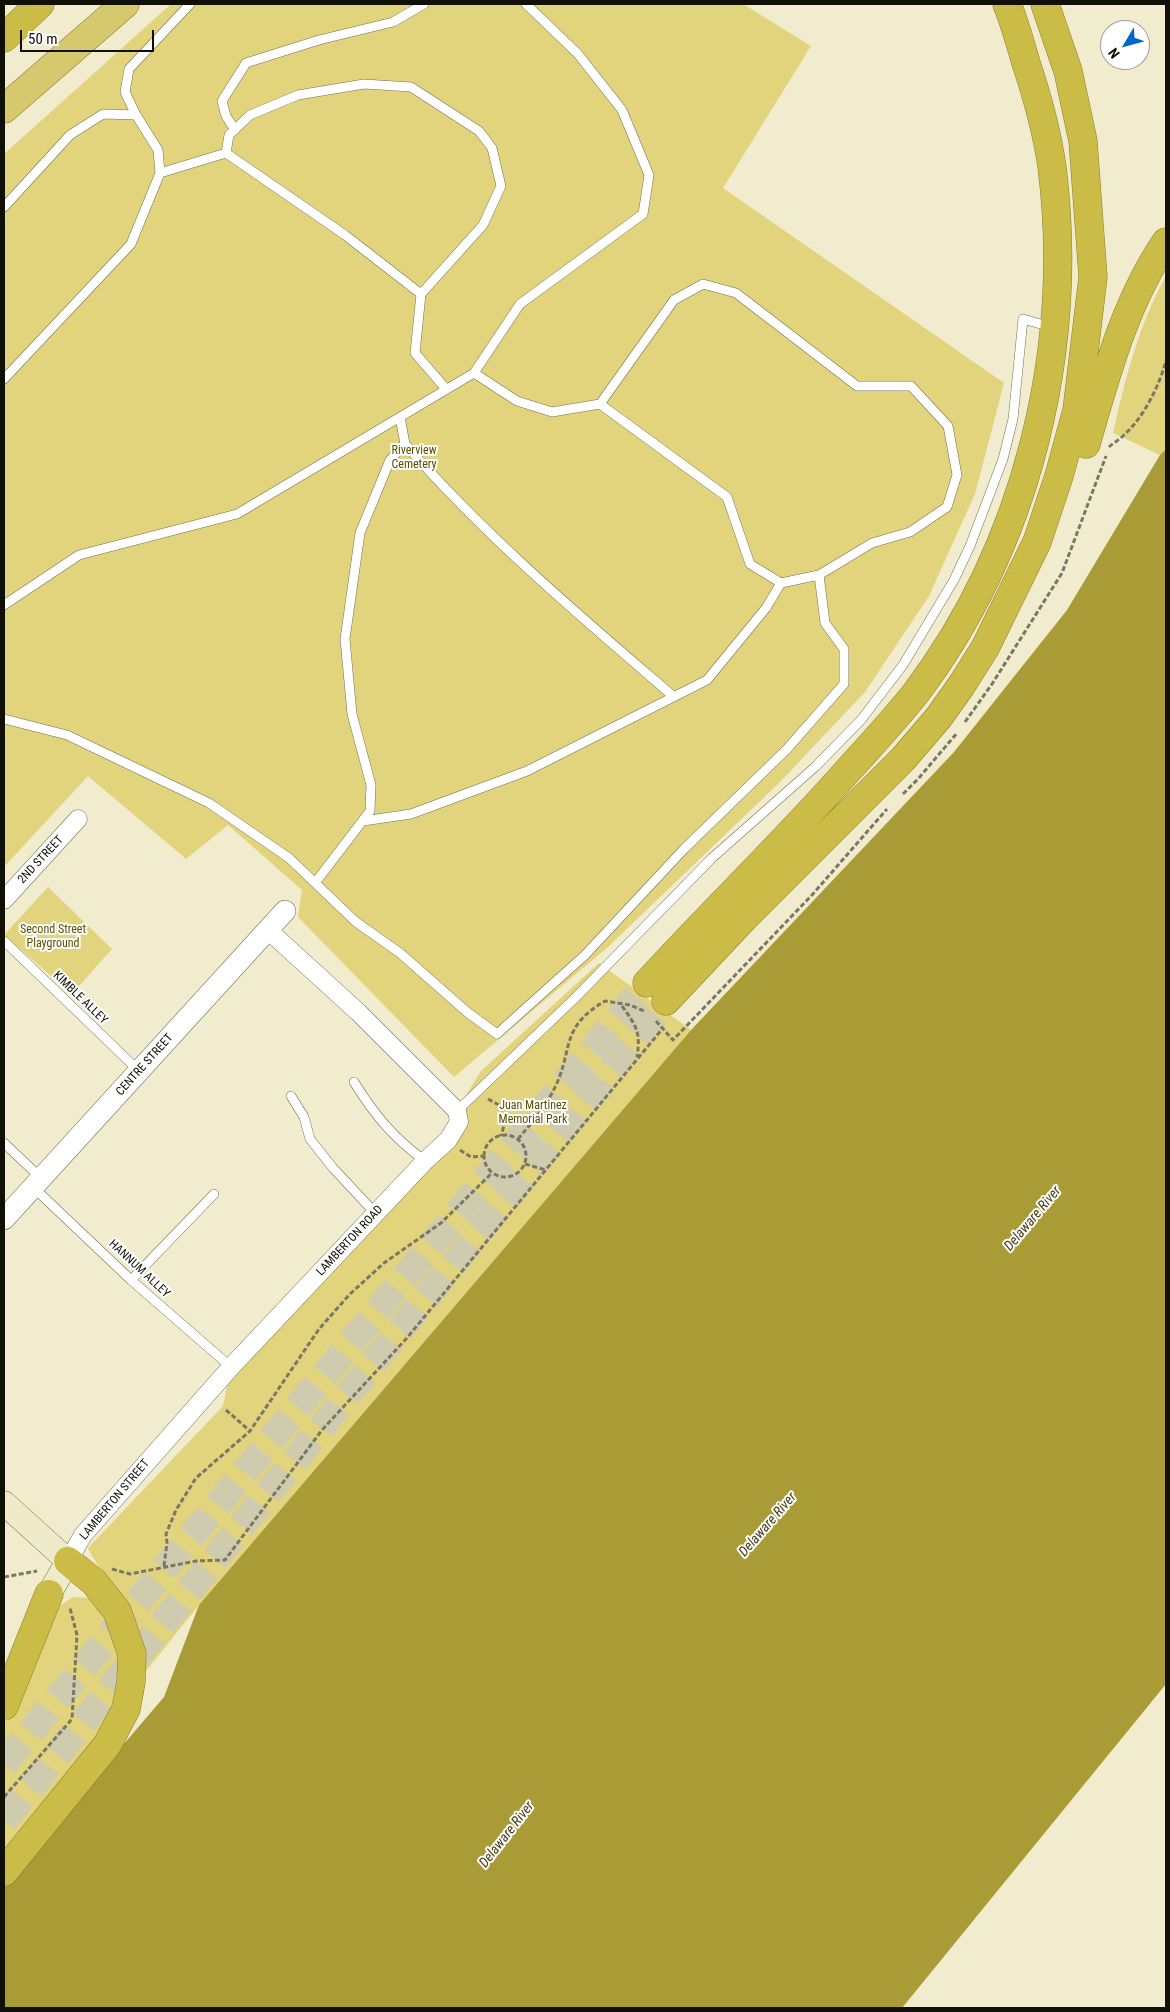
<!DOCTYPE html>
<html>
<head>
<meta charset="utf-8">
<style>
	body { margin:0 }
	#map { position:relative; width:1170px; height:2012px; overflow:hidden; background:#f0eccd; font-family:"Roboto Condensed",sans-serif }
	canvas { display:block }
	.frame { position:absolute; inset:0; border:5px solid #111006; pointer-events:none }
	.north { position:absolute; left:1100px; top:20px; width:50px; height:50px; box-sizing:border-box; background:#fff; border:1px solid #a09f9b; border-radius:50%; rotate:233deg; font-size:14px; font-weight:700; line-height:20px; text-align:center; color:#111006 }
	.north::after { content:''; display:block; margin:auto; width:18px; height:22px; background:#0066ce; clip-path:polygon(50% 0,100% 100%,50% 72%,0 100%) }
	.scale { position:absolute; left:20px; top:30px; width:134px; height:22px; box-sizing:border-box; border:2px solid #111006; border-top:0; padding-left:6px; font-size:15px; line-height:18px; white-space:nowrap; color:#111006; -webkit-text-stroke:4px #fff; paint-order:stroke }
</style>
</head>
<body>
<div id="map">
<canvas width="1170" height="2012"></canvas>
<div class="frame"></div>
<div class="north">N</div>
<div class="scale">50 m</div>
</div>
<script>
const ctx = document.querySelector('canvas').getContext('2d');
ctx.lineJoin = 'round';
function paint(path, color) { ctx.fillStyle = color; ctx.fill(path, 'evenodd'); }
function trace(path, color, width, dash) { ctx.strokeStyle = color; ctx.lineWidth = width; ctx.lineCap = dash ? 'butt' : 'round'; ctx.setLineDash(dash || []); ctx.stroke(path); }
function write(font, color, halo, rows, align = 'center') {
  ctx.font = font + ' "Roboto Condensed",sans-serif'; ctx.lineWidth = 4; ctx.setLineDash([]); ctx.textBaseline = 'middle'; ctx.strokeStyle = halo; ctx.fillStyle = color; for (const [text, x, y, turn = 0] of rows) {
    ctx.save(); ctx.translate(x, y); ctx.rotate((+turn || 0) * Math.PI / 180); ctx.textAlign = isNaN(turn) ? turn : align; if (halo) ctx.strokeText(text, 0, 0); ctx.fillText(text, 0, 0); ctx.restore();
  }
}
const green = new Path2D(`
	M171,4h572l68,42 -88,142 281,195 -29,111 -46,102 -64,96 -85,90 -172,165 -154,130 -156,-160 4,-27 -74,-65 -42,34 -98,-83 -84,91v-713z
	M1166,276v173l-6,6 -47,-22c13,-57 25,-106 53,-157z
	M48,887l64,62 -40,45 -68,-59z
	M599,963l92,67 -492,575 -53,66c-8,-29 -15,-58 -32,-84 -9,-13 -19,-24 -26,-39l135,-142 8,-39 194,-206 56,-90z
	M73,1597l17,1 11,9 19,51 -6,67 -110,129v-128l54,-119z`);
const water = new Path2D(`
	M1166,449v1235l-264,324h-898v-124l160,-187 35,-92 492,-575 263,-278 113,-142 93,-155z`);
const motorwayTunnel = new Path2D(`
	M4,1764l643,-781
	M4,1820l662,-819`);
const path = new Path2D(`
	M1109,447c4,-4 10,-7 15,-12 20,-18 35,-49 42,-74
	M965,722l27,-38 70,-111 44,-117
	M903,794l15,-15 39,-46
	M622,1006c14,20 19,25 15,51
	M656,1021l17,19 139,-145 75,-86
	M488,1099l11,6 8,10 -6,21
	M484 1156a21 21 0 1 1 42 0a21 21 0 1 1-42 0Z
	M518,1139c12,-14 25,-29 34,-46 23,-41 5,-64 53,-92l25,4 16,7
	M460,1150l11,7 13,-1
	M525,1164l21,6
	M226,1410l24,21
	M164,1566l3,-23 -1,-9 10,-24 20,-32 54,-47 69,-102 31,-35 34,-31 57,-40 51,-50
	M112,1569l18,5 66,-13 29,-1 97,-130 84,-91 257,-311
	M4,1577l33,-6
	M4,1797l68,-78 5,-84 -7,-27`);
const service = new Path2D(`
	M235,130l-9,-14 -4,-15 24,-38 73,-23 74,-18 31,-18
	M226,153l3,-18 21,-20 48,-20 66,-11 47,3 68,44 13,17 9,38 -18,39 -62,69
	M160,173l66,-20 119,82 76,59 -6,59 31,36
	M4,207l66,-72 33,-21 33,1
	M474,373l43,28 35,11 48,-8 74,-104 29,-16 33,9 121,93h54l37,40 9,49 -10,32 -37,25 -38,11 -53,32
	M4,379l127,-135 29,-71 -2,-23 -22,-35 -11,-23 4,-23 61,-65
	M405,444c80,92 175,172 268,252
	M4,605l75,-50 158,-41 237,-141 46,-69 123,-90 6,-39 -27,-65 -44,-56 -52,-50
	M4,719l63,16 142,68 80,55 67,64 44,31 67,59 30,22 88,-79 99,-106 103,-100 57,-65v-35l-19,-26 -6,-48 -38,8 -31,-19 -23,-67 -127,-93
	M363,821l48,-7 116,-43 180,-91 59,-72 15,-25
	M315,883l55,-72 1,-26 -19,-71 -7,-75 15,-106 30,-73 15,-16 -5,-27
	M4,941l135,130
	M354,1082c21,34 40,56 71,79
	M291,1096l13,21 6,22 23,29 43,46
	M457,1111l117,-112 138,-141 103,-91 46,-47 42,-55 51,-85 16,-34 33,-87 10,-40 10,-100 28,8
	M4,1143l37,35
	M33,1187l98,93 100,87
	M131,1280l83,-86`);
const minor = new Path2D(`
	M4,900l74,-81
	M68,1561l15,-26 148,-168 194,-206 23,-21 11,-18 -2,-11 -99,-99 -89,-81`);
const tertiary = new Path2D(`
	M4,1219l281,-308`);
const secondary = new Path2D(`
	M4,1503l64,58 -19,33`);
const trunk = new Path2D(`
	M4,109l121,-105`);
const motorway = new Path2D(`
	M4,38l36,-34
	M1086,444c20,-69 39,-142 80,-202
	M647,983c67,-73 139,-142 205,-217 21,-23 43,-47 63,-72 112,-148 160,-344 137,-527 -5,-35 -15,-71 -26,-104 -6,-20 -11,-40 -19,-59
	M666,1001l78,-83 159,-159 36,-42 22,-31 24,-38 52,-106 22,-66 18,-66 16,-133 -10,-136 -15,-70 -23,-67
	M4,1706l45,-112
	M4,1872l103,-127 19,-36 5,-27 1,-28 -15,-43 -23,-29 -26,-21`);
const parkNames = [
	["Riverview",414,451],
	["Cemetery",414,465],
	["Second Street",53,930],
	["Playground",53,944],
	["Juan Martinez",533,1106],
	["Memorial Park",533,1120]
];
const streetNames = [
	["2ND STREET",41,860,-47],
	["KIMBLE ALLEY",80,998,44],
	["CENTRE STREET",145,1065,-48],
	["LAMBERTON ROAD",350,1241,-47],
	["HANNUM ALLEY",139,1269,43],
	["LAMBERTON STREET",115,1500,-50]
];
const waterNames = [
	["Delaware River",1033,1219,-50],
	["Delaware River",768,1525,-49],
	["Delaware River",507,1835,-52]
];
paint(green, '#e1d47c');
paint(water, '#a99b35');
trace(motorwayTunnel, '#cfcbaf', 28, [28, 14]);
trace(service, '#737054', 10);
trace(minor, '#737054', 19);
trace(tertiary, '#737054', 22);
trace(secondary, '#737054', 25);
trace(trunk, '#8a7f30', 29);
trace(motorway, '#8a7f30', 29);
trace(path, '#7a7864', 3, [5, 2.5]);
trace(service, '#fff', 9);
trace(minor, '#fff', 18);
trace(tertiary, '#fff', 21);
trace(secondary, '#efebc8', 24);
trace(trunk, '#d6c86c', 28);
trace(motorway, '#cbbb47', 28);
write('12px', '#5a5000', '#fff', parkNames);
write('12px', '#111006', '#fff', streetNames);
write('italic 14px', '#464016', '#fff', waterNames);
</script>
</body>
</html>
